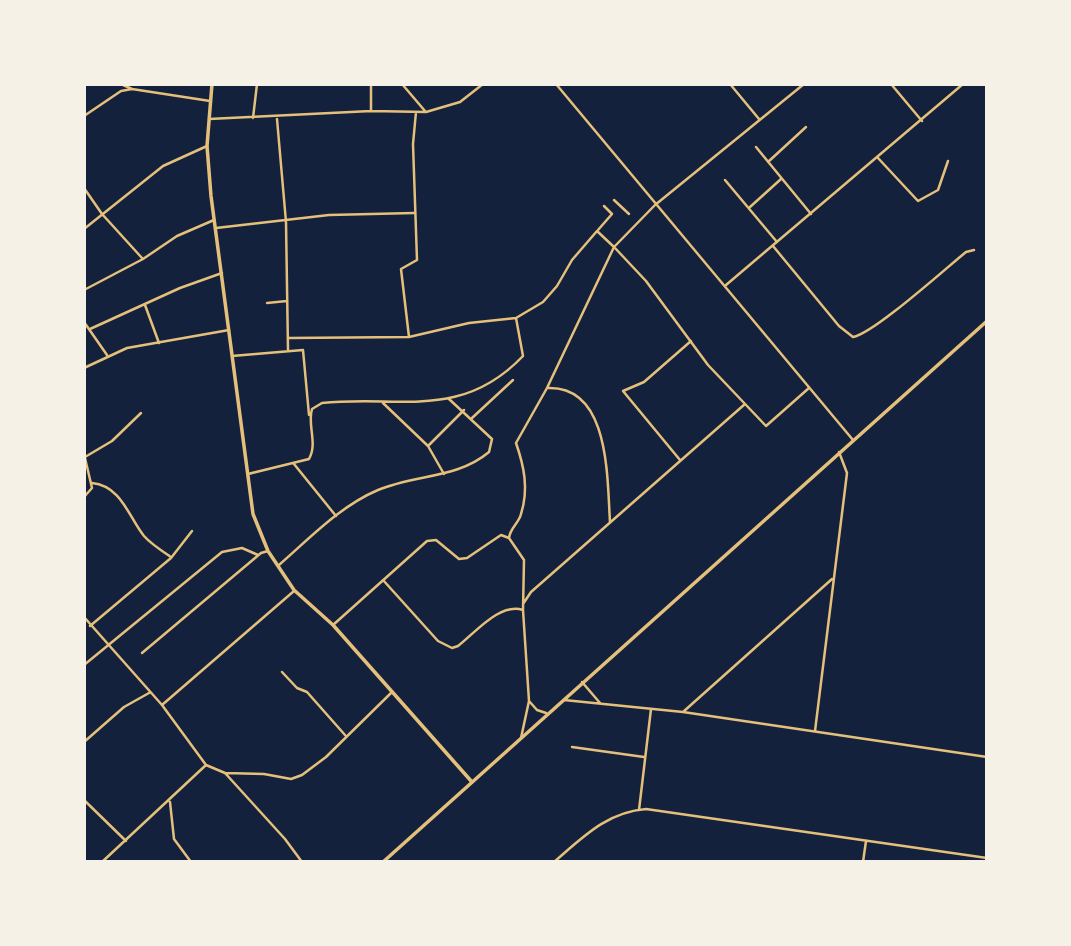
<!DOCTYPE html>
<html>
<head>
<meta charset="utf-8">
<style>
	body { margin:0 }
	#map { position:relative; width:1071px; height:946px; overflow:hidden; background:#14213d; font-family:Arial,sans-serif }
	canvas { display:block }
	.frame { position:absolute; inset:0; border:86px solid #f6f1e7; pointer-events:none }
</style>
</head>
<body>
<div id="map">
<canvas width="1071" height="946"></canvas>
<div class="frame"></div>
</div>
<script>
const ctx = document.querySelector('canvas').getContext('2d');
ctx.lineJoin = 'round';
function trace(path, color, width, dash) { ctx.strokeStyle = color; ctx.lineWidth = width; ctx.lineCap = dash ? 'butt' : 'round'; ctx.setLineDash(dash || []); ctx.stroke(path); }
const minor = new Path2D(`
	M121,84l11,5
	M371,84v27
	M402,84l23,27
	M556,84l297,356
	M730,84l29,35
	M891,84l31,37
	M84,116l37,-25 11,-2 78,12
	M253,118l4,-34
	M209,119l162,-8 55,1 34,-10 23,-18
	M277,119l9,103 2,128
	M756,147l55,67
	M878,158l40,43 20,-11 10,-29
	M768,162l38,-35
	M725,180l52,62
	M84,188l18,26 40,44
	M614,200l15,14
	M750,207l31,-28
	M216,228l113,-13 85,-2
	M84,229l79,-63 44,-20
	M598,230l14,-16 -8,-8
	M773,246l66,80 14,11c20,-3 92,-68 113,-85l8,-2
	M615,248l31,33 62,84 58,61 43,-38
	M726,285l237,-201
	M84,290l59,-31 34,-23 37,-16
	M267,303l20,-2
	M145,305l14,38
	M84,322l23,33
	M90,329l90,-41 42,-15
	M409,337l-8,-68 16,-9 -4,-116 3,-32
	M288,338l121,-1 60,-14 47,-5 27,-16 14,-16 15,-26 25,-29 17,16 41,-42 149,-121
	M232,356l71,-6 6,65
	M84,368l43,-20 102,-18
	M547,388c63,-3 60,89 63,134
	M383,403l45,43 16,28
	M472,418l41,-38
	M428,446l36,-36
	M85,457l27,-16 29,-28
	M680,460l-57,-69 21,-9 47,-41
	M294,464l42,52
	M248,474l61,-15c9,-16 -2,-34 3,-50l10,-6c77,-8 139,18 201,-47l-7,-38
	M92,483c30,3 37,35 52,53 7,8 18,15 27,21
	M84,497l8,-9 -7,-30
	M279,565c30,-26 61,-59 99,-75 37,-16 79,-11 111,-38l3,-13 -43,-40
	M383,580l55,61 14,7 6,-2c17,-13 42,-44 65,-36
	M523,604l8,-12 214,-188
	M84,617l78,88 44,60 19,8 60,66 17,23
	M333,625l94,-84 9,-1 23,19 8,-1 34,-23 8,3
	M90,626l81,-68 21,-27
	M142,653l119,-100 7,-2
	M84,665l138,-113 20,-4 16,7
	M282,672l15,16 10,4 38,43
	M582,682l18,21
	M564,700l119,12 304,45
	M529,701l8,9 9,3
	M162,705l132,-114
	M683,712l149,-133
	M815,731l32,-258 -8,-21
	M521,738l8,-37 -6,-91 1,-50 -15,-22c1,-10 10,-15 12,-24 8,-25 3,-48 -5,-71l31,-55 67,-141
	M84,742l40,-35 25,-14
	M572,747l72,10
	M225,773l39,1 27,5 11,-4 24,-18 65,-64
	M84,800l42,41
	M170,802l4,37 17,23
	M639,810l12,-101
	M102,862l104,-97
	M554,862c29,-25 53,-50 92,-53l341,49
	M863,862l3,-21`);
const tertiary = new Path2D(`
	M212,84l-5,62 4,50 42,318 15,37 26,39 39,35 139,157`);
const secondary = new Path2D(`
	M383,862l604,-541`);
trace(minor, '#e5c07b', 2.5);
trace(tertiary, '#e5c07b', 3.5);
trace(secondary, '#e5c07b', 3.5);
</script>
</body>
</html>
